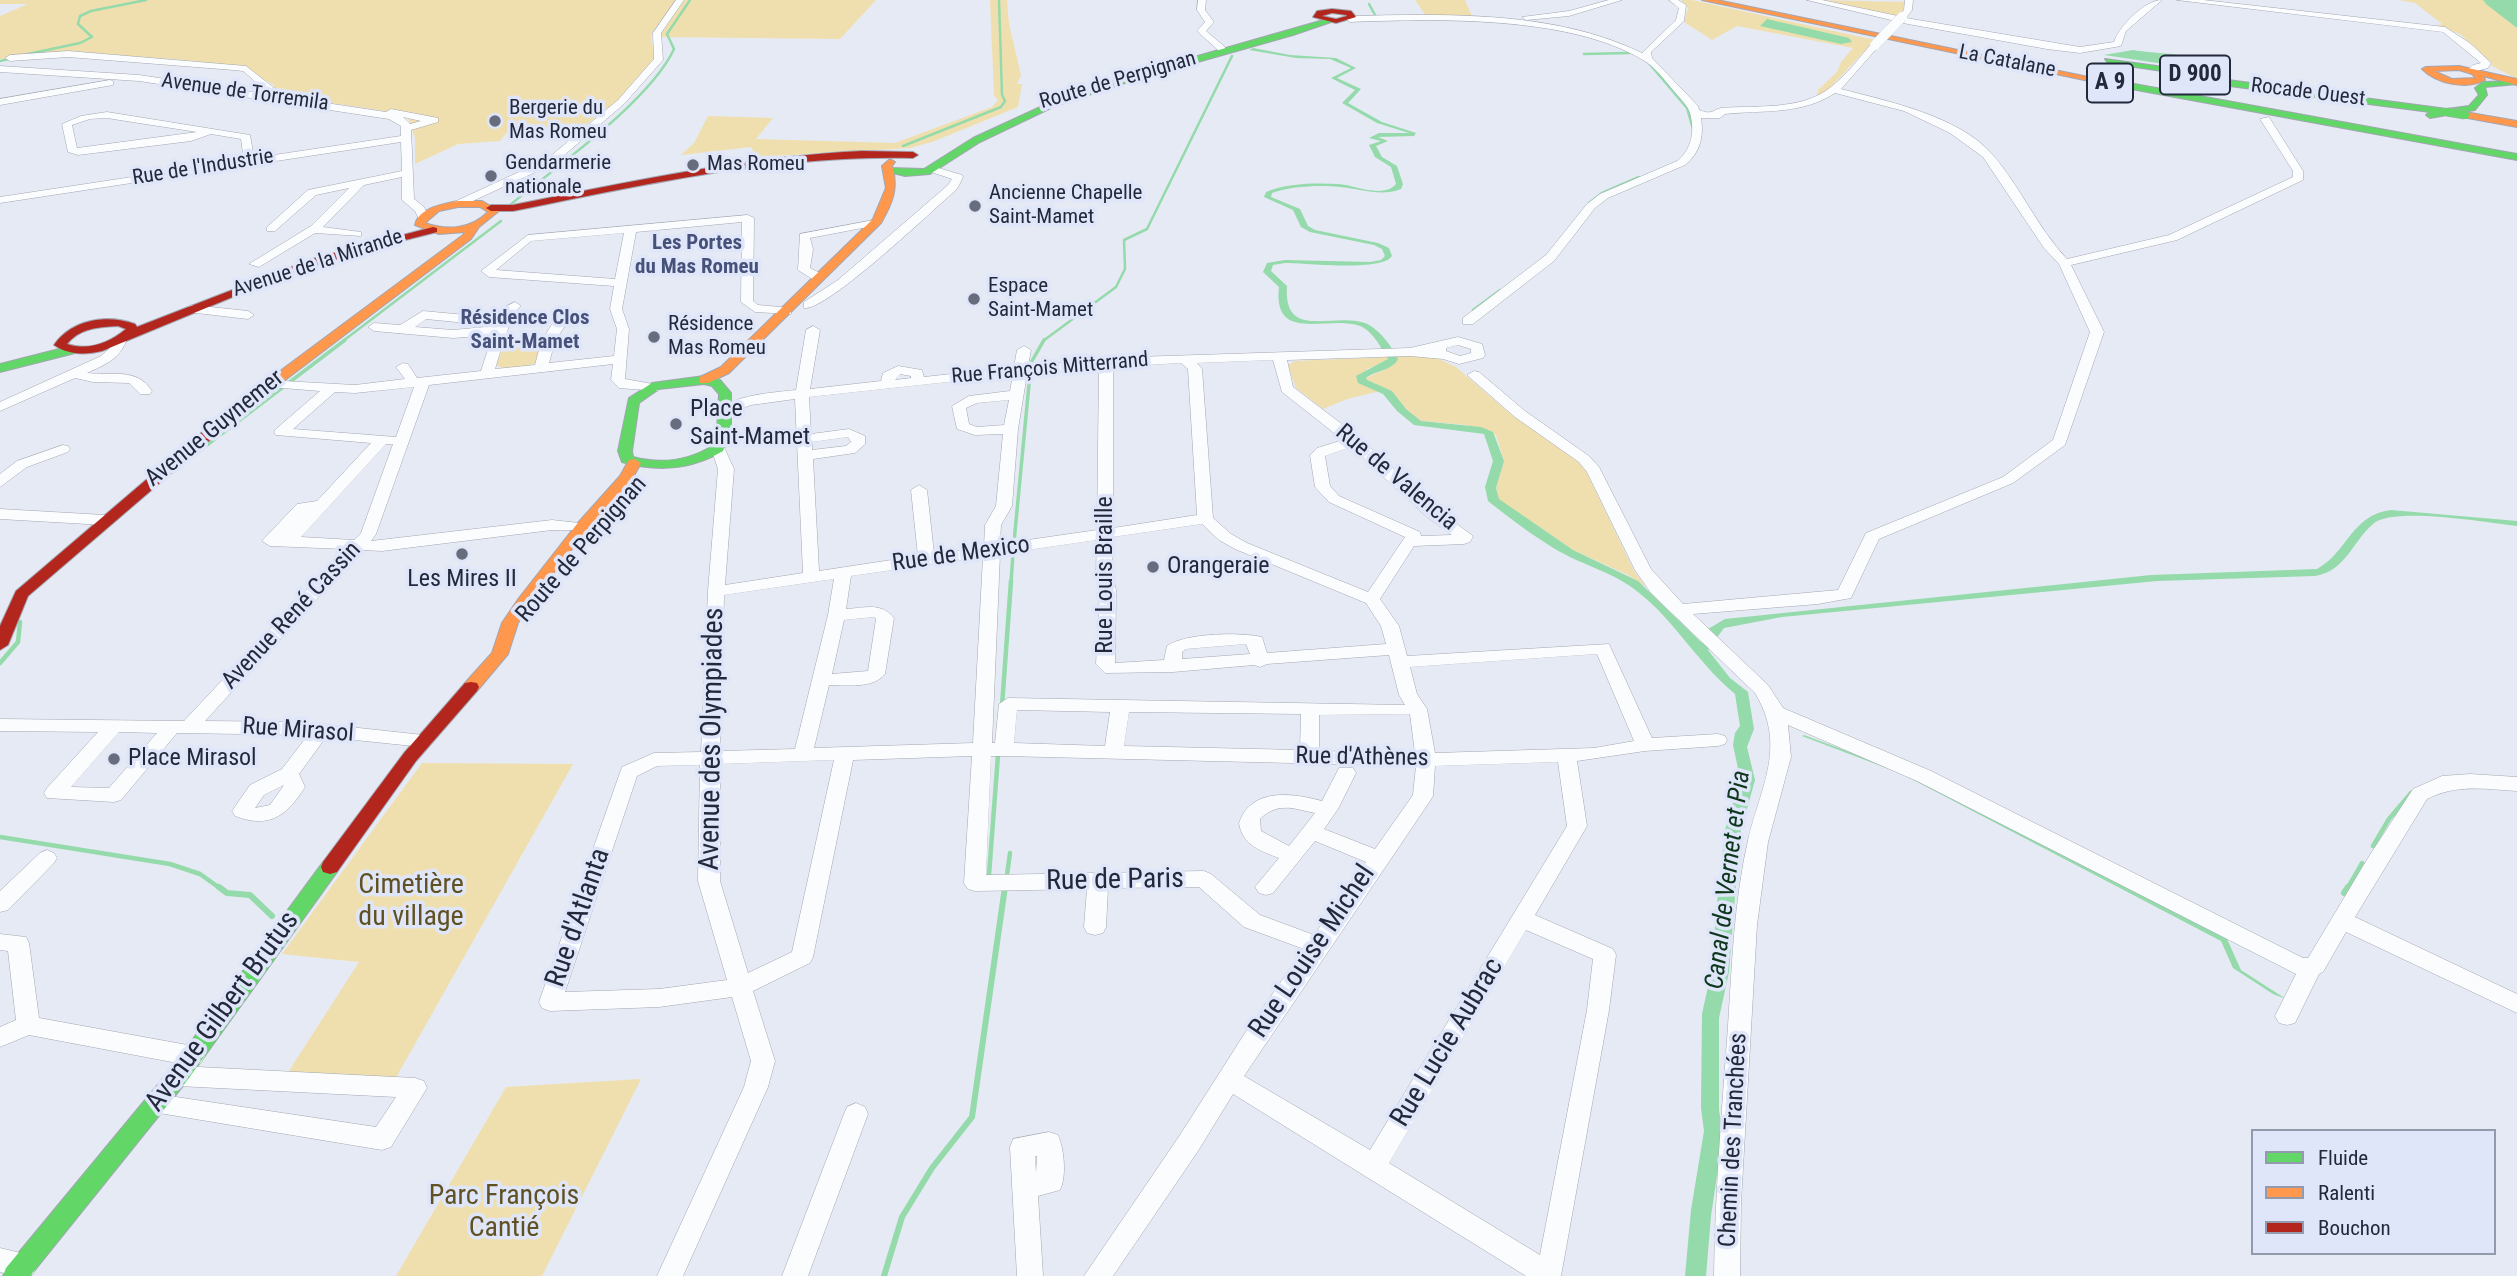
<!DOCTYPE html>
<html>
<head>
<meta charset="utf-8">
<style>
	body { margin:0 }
	#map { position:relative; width:2517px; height:1276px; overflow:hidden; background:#e6eaf4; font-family:"Roboto Condensed",sans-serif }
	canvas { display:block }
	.legend { position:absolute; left:2251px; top:1129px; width:245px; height:126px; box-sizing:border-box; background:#e0e6fa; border:2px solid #949aae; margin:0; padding:9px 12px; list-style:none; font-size:21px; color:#23293b }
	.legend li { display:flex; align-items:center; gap:14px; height:35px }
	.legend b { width:35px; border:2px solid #949aae }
</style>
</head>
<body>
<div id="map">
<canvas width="2517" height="1276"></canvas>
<ul class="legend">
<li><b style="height:9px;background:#63d668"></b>Fluide</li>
<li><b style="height:9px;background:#ff974d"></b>Ralenti</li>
<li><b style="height:9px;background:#b3261e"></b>Bouchon</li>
</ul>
</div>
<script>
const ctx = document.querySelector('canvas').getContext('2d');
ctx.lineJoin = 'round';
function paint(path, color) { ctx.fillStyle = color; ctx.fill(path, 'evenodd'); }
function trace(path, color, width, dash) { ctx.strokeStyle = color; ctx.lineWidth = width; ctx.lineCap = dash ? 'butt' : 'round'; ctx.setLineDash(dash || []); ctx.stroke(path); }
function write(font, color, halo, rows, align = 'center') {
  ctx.font = font + ' "Roboto Condensed",sans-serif'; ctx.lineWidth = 7; ctx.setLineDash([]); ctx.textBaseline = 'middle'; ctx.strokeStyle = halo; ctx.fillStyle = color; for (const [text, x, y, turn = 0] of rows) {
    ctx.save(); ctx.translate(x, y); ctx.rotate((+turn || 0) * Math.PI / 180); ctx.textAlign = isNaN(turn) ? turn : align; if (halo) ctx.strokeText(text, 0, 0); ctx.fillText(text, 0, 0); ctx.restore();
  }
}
const green = new Path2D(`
	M0,0h676l-24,33c-3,10 5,17 2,27l-38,42 -36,27 -71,1 -9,11 -42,3 -43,20v-26l-7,-20 -30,-8 -118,-18 15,-6 -31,-19 -71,-8 -97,-6 -76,6v-43l28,-12h-28z
	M683,0h193l-36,39 -181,-2z
	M990,0h17l2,24 12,51 -4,9h5l-4,23 -86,35 -22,6 -154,9 -5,-10 -70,8 13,-12 14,-27 65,2 -17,21 139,4 97,-36 6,-7 -4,-4z
	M1415,0h50l7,16h-46z
	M1681,0h11l183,40 -46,49 -12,7 1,-6 19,-18 4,-10 12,-14 -116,-22 -25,14 -28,-18 4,-14z
	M1817,0l88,2 -2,8 -6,7z
	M2399,0h84l34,28v51l-25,-13 -1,-3 -31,-29 -24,-8 6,-2 -27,-21z
	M539,345l3,2 -3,14c-12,7 -31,11 -43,4l6,-15 10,-3z
	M1419,355l16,2 21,10 57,49 64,45 9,10 48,100 12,16 -18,-12 -55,-25 -75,-51 -2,-11 8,-27 -8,-26 -29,-10 -46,-4 -15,-12 -14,-18 -26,-11v-2l28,-13 3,-9z
	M1388,357l-2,5 -19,7 -9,14 22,8 -33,8 -24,10 -27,-21 -8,-23 7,-4z
	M422,763l151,1 -180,319 -108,-6 74,-115 -77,-8z
	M641,1079l-99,197h-146l110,-189z`);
const water = new Path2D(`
	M2483,0h34v28l-31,-24z
	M1767,19l82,19 3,4 -11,2 -81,-18z
	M1253,48l37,7 46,3 20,10 -19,10 24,11 -13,14 34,19 34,11 -2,3 -36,1 10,4 -12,5 6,11 15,9 6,18 -2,5c-21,8 -39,0 -61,-2 -21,-2 -48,-1 -68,6l-1,4 29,12 8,17 7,4 63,13 11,5 3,8c-10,16 -86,7 -107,7l-12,2 -2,6 16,15c-4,55 46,26 78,37 13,5 27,23 33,36 -6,12 -22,11 -32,19l1,2 25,11 14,18 15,12 60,6 12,5 11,29 -8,27 3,11 74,51 65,31 63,61 7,-13 17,-10 426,-44 166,-6c31,-17 34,-54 74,-59l126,11v5c-29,-3 -124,-20 -144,-2 -21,18 -27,47 -58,52l-158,5 -375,36 -58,11 -16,22 22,28 18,14 6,37 -7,18 8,33 -15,54 -11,138 -10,46v92l4,25 -12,81 -5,60h-21l6,-66 13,-79 -3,-23 1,-94 10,-46 4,-57 9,-81 15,-52 -7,-33 2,-12 5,-7 -5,-32c-39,-32 -63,-79 -105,-108 -19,-13 -42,-20 -62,-30 -24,-12 -59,-38 -80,-55l-3,-14 8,-26 -9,-27 -70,-9 -17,-14 -14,-17 -25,-11 -2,-7 32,-17c-7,-11 -15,-28 -28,-33 -29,-12 -88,19 -81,-39l-16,-15 4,-9 18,-3 85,2 11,-2 4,-4 -3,-7 -8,-4 -64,-13 -9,-5 -8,-17 -29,-13 2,-5c21,-9 50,-9 72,-8 17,1 45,15 58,0l-5,-17 -16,-10 -6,-12 12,-4 -12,-3 10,-5h30l-32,-10 -35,-20 13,-13 -24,-12 20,-10 -21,-9 -34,-1 -47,-8z
	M2133,50c20,4 82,4 93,20l-8,2 -114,-17z
	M1804,735l99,37 324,167 14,31 45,29 -13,-5 -40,-26 -12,-27 -319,-167 -100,-38z`);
const streamFar3 = new Path2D(`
	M1369,4l6,11
	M28,54l52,-11 12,-6 -14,-13 2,-8 11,-5 55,-11
	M1584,54l45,-1
	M0,61l13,-3
	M1648,62l39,46 6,21
	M903,146l98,-39 4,-6 -3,-6 -3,-95
	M1589,203l13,-10 37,-16
	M510,205c46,-38 140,-104 164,-156l-7,-15 23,-34
	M1473,310l27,-20
	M343,341l158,-120
	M1043,341l73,-54 9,-18 -1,-29 23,-11 85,-173`);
const streamFar2 = new Path2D(`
	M1032,361l12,-21
	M199,451l146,-111
	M1014,542l16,-168
	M1011,583l2,-30`);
const streamFar1 = new Path2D(`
	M0,663l18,-21 2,-20
	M1002,706l9,-125
	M0,837l170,27 30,10 21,15
	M2373,846l16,-27 22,-26
	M989,875l9,-120
	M1005,889l5,-36
	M2347,889l15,-26`);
const stream = new Path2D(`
	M219,887l8,6 23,2 22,21
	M2344,893l4,-6
	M884,1276l18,-59 30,-49 40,-51 33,-230`);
const street = new Path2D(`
	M676,0h8l-23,33 2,27 -39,44 -69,59 -93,43h-8v-4l93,-43 71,-59 36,-41 -1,-26z
	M1198,0h8l-1,10 9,12 -8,9 19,16v4h-6l-22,-20 8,-9 -8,-12z
	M1609,0h13l-53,16 -43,4 -4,-3 47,-6z
	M1669,0h9l8,5 -2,16 -33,31 1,6 46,48 1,4c13,5 12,1 22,-2 36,-3 80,3 110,-21 16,-12 28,-29 41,-44h6v4l-37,42c46,12 118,27 151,65 28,32 45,73 75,105l102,-24 124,-58v-6l-33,-52 9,-2 34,54v9l-126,60 -106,25 33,67 -39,113 -52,38 -134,56 -28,59 -33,6 -125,10 75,71 15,23 148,63 372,187h5l60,-100 45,-69 29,-13 28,-2 47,3v14c-32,-2 -61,-7 -90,8l-72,118 162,77v19l-171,-81 -23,40 -4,2 -24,49 -8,2 -8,-2 -4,-7 21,-42 -379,-193 -129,-56 3,32 -23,85 -11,83 -16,277 -1,74h-26c1,-84 8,-167 14,-250 4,-62 6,-125 20,-186 13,-54 39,-94 7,-147l-104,-100 -16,-23 -48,-98 -8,-10 -64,-45 -48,-42 7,-4 5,1 46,39 64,45 10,11 52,102 32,35 155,-14 28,-57 137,-56 50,-37 37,-108 -31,-68 -15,-16 -61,-91 -33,-24 -46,-22 -69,-18c-33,22 -72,17 -110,21l-5,4h-19c3,19 -1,35 -16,47l-77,33 -13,10 -41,53 -81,63h-10v-6l83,-63 41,-51 13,-10 77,-33c15,-12 18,-30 13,-48 -2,-7 -10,-15 -17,-23 -9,-11 -18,-23 -30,-30 -75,-45 -208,-41 -293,-38l-4,-3 4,-3c95,-2 204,-6 292,37l34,-33 3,-12z
	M1807,0h15l76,16 6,-6 1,-10h8l-1,10 -6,8 174,29 34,-5c5,-16 31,-42 48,-42l-36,31 -5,15 -41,7 -33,-4 -139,-25z
	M2177,0h26l242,27 26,17 20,19 -3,5 -20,5 -2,-2 7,-6 8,-2 -38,-31z
	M68,51l178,15 28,22 15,5 -5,3 -16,-4 -25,-21 -9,-1 -166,-13 -58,4 -5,-3 5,-3z
	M0,66l139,9 247,37 5,-3 47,9v4l-27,8 3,69 10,8 5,10 -10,2 -4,-8 -13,-11v-23l-38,8 -41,42 38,5v4l-46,-3 -56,34 -10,-3 62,-38 38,-38 -33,7 -41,36h-8v-4l41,-37 94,-19 -1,-29 -401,61v-6l244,-37 -3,-21 -30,-5 -20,7 -113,14 -10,-3 -6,-28 19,-8 26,-4 143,23 4,23 147,-22v-10l-12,-7 -250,-38 -139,-9zM403,117l18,4 -11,3zM107,118l6,1 84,13 -120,16 -5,-23 18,-6z
	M110,80l3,1v4l-113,20v-6z
	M935,167l27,8 1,2 -6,12c-23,20 -131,123 -153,119v-6l34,-22 110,-95 4,-6 -21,-7v-4z
	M748,215l6,3 -1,83 5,4 33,3v6l-36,-2 -14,-10 1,-80 -106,10 -14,77 7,20 -4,50 33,6v6l-39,-3 -8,-8 2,-16 -184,21 -53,149 -5,7 181,-21 36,4 2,3 -2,3h-36l-170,21 -20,-1 -157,171 99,1 119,13 7,2 3,4 -3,4 -7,2 -97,-10 -27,37 6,13c-18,29 -36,42 -70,29l-3,-5 18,-26 32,-16 26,-34 -131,-2 -56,67 -7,2 -67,-4 -3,-5 3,-5 51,-56 -98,-1v-12l184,2 161,-172 -75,-3 -8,-5 35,-37 20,-3 54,-58 -95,-8 -2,-3 2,-3 44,-38 -50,-4 -7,-4 2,-3 90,5 50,-6 -9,-12 7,-4 5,1 9,14 64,-7 9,-28 54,-6 10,-16 30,-6 6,4 -1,3 -25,5 -9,14 -6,22 65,-7 3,-27 -7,-20 4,-23 -125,-9 -8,-6 47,-36zM624,233l-9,46 -119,-9 35,-29zM540,346l-5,19 -40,4 6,-20zM414,387l-18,50 -103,-8 42,-37 20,1zM386,444h7l-32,89 -7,7 -53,-3zM119,732l38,1 -48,55 -38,-1zM284,785l-14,20 -15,3 9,-13z
	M874,220l4,1v4l-68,13 3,11 -3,19 12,6v6h-8l-16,-10 2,-36z
	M515,302l6,4 -9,8 -6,22 -7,4 -5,-1 -1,-4 -40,3 -79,-7 -6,-4 6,-4 26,2 23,-14 75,7 3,-9zM426,319l70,7 -43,4 -38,-3z
	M192,305l56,6 6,4 -6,4 -60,-7 -2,-3z
	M813,326l7,4 -10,59 71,-8 2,-8 15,-7 24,4 2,7 90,-10 3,-17 7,-4 7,4 -3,16 78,-8 304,-10 48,-11 24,7 3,11 -2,3 -24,6 -16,-5 -33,-3 -123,4 6,27 67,51 79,73 34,25 -3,6 -6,2 -50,2 -34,53 19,27 8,30 202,-12 43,94 66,-4 7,2 2,4 -2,4 -7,2 -73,5 -68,10 10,65 -52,89 78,34 3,6 -7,55 -48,266h-35l-293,-182 -35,57 -85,125h-29l96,-141 65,-102 59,-84 -60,-22 -45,-40 -91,1 -2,39 -3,6 -8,2 -8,-2 -3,-6 3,-38 -112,2 -7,-2 -4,-6 8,-127 -119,4 -40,197 -3,6 -57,28 22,70 -7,26 -85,189h-26l87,-189 7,-26 -19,-64 -73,10 -109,4 -8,-3 -3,-6 83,-235 32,-14 47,-1 7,-161 10,-122 -7,-21 2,-3h10l11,24 -9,116 78,-12 -8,-174 -44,6 -27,11 -7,-4c18,-18 54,-19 79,-22l10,-60zM1458,345l13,4v4l-11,3 -14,-5v-3zM1273,360l9,32 61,48 -26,8 -7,7 5,32 14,15 76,35 -37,55 -121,-49 -16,-9 -18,-16 -11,-149 -5,-6zM1181,363l7,6 9,146 -84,13v-161zM1099,368l-2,162 -97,14 1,-19 11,-19 6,-77 9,-55zM900,374l11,2v2l-16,2zM1013,375l-3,16 -41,5 -17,10 5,23 18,6 28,-1 -7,72 -11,19 -1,22 -50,7 -7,-64 -8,-5 -8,5 7,66 -99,15 -6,-112 42,-6 10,-9v-8l-16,-7 -38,5 -2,-37zM1009,400l-5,25 -27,2 -8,-3 -3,-16 11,-5zM848,437l3,5 -5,4 -34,4v-8zM1351,447l76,70 25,18 -31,1 -1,-4 -81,-36 -9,-10 -5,-30zM1202,524l17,16 16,9 131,54 15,23 5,18 -119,9 -5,-16c-22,-5 -77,-4 -95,9l-3,14 -49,3 1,-73 -4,-19 1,-34zM1097,540l-1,31 4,19 -4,74 9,9 68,-1 81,-7 6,2 7,-3 122,-9 10,40 6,10 -397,-7 -9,6 -4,39h-3l8,-189zM983,557l-10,186 -159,5 15,-63c17,0 44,4 56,-11l9,-56c-13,-16 -29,-10 -48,-9l5,-33zM834,579l-6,36 -33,134 -75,2 4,-156zM874,617l2,2 -8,52 -36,3 12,-54zM1246,644l4,10 -68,5v-7l4,-3zM1597,654l37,87 -40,7 -159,5 -8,-44 -10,-15 -7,-27zM1017,710l93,2 -5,34 -91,-3zM1129,712l172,2 -1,36 -176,-4zM1410,714l5,39 -96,-2v-36zM991,756h13l412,10 -3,29 -38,54 -51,-20 14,-20 18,-36 -3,-5h-14l-17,33c-29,-8 -71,-14 -83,22 3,22 22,28 40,35l-24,29 4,6 7,2 7,-2 42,-52 51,21 -52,73 -54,-20 -49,-41 -7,-3 -218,4zM834,760l-42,192 -44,21 -28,-92v-117zM1558,762l9,64 -197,324 -126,-74 186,-275 3,-5 2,-30zM700,765l-2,116 29,99 -68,9 -94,3 72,-216 20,-10zM1292,808l23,5 -26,33 -28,-15 -1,-12c10,-10 19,-12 32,-11zM1526,930l67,29 -6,51 -47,245 -151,-92z
	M119,337l7,4c-7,19 -22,24 -39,32 24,3 50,-6 65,18l-2,3h-10l-11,-11 -36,-1 -18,-4 -75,33v-9l101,-46 9,-8 4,-10z
	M63,445l5,1 2,3 -2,3 -41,15 -27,20v-13l17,-13z
	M0,509l105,6 8,5 -8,5 -105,-6z
	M47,850l7,3 3,5 -3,5 -46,47 -8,2v-21l40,-38z
	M0,934l26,3 3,6 10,75 154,28 8,3 4,7 -4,7 -8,3 -164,-31 -29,12v-20l16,-7 -8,-69 -8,-1z
	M178,1066l237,12 9,3 3,7 -36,59 -9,3 -235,-39 -3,-7 3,-7 9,-3 220,33 20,-30 -218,-11 -8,-3 -4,-7 4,-7z
	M856,1103l9,4 3,7 -60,162h-26l62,-162 3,-7z
	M1049,1132l9,3c6,14 9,41 2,55l-22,6 5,80h-26l-7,-129 3,-8zM1035,1156h2l-1,17z
	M0,1248l33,8 4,9 -4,9 -16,2 -17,-4z`);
const fast = new Path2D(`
	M1327,19l7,2 -41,14 -159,45 -79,26 -75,36 -50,32 -25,2 -20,-5 5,-3 34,1 49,-31 76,-35 79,-27z
	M2105,59l111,15 1,2 -4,2 234,31 22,-3 10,-11 -4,-7 8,-6 30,-1 4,3 -32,3 2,8 -12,15 -45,8 -4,-3 4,-3 -239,-31 -4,-3 1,-2 15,1 -95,-14z
	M2118,81l399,73v6l-402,-74 -1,-2z
	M71,346l6,4 -2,3 -75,19v-8z
	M704,376l16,4 11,13v37l-8,21c-32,19 -66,21 -101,11l-4,-11 11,-53 23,-15zM704,384l8,2 7,8 -2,36 -5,16c-24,15 -52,18 -79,11l-1,-6 7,-48 20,-14z
	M330,860l7,2 2,5 -2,5 -151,210 -156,194h-27l3,-8 164,-198 153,-208z`);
const slow = new Path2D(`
	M1702,0h15l405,84 -4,3z
	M2459,66l58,13v6l-34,-9 2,4c-18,10 -48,4 -63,-11l4,-2zM2459,70l13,4 4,4 -24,1 -18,-8z
	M2465,112l52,9v6l-55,-10 -1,-2z
	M890,159l5,3 -3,4c7,22 0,38 -11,57l-152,150 -21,10h-8v-6l21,-10 152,-148 13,-31 -4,-22z
	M458,201h24l17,10 -20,16 -8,12 -232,176h-10v-6l234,-174 2,-3 -26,2 -24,-9c3,-17 28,-21 43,-24zM458,207h22l8,5c-17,17 -41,19 -63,11l14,-12z
	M634,459l7,4 -10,18 -44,49 -57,73 -12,20 -10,31 -31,37h-12l-2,-4 2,-4 27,-30 10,-30 17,-25 58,-74 43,-48 9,-16z`);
const jam = new Path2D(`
	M1332,9l19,2 5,6 -20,6 -23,-6 4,-6zM1332,13l14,2 1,1 -11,3 -14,-3z
	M862,151l51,1 5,3 -5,3c-139,-3 -265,26 -400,53h-22l-5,-3 5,-3h22c116,-23 230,-48 349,-54z
	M433,227l4,1v4l-79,20 -77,25 -179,74c-16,4 -34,4 -48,-6 18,-26 53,-31 81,-21l2,3 175,-68zM118,326l8,3c-17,14 -38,22 -59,15 13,-16 32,-17 51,-18z
	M234,408l5,1v6l-211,181 -20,49 -8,5v-24l16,-35 213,-182z
	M471,682l6,1 2,4 -2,4 -61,70 -79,111 -7,2 -7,-2 -2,-5 2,-5 81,-109 61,-70z`);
const streetBridge = new Path2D(`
	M1875,45l27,-28`);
const fastBridge = new Path2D(`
	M2447,112l18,3`);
const markers = [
	[495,121,7,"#676d7c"],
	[693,165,7,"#676d7c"],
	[491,176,7,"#676d7c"],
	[975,206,7,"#676d7c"],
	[974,299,7,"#676d7c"],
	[654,337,7,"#676d7c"],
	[676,424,7,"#676d7c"],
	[462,554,7,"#676d7c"],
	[1153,567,7,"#676d7c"],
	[114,759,7,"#676d7c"]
];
const farStreetnames = [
	["La Catalane",2007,62,11],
	["Route de Perpignan",1118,81,-16],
	["Avenue de Torremila",245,93,8],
	["Rocade Ouest",2308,93,7],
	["Rue de l'Industrie",203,168,-9],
	["Avenue de la Mirande",318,264,-18],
	["Rue François Mitterrand",1050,369,-5]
];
const farPoinames = [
	["Bergerie du",509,109],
	["Mas Romeu",509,133],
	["Gendarmerie",505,164],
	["nationale",505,188],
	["Mas Romeu",707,165],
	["Ancienne Chapelle",989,194],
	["Saint-Mamet",989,218],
	["Espace",988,287],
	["Saint-Mamet",988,311],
	["Résidence",668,325],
	["Mas Romeu",668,349]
];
const farNeighbourhoodnames = [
	["Les Portes",697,244],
	["du Mas Romeu",697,268],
	["Résidence Clos",525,319],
	["Saint-Mamet",525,343]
];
const shields = [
	[2195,75,70],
	[2110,83,46]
];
const shieldNames = [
	["D 900",2195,75],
	["A 9",2110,83]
];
const poiNames = [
	["Place",690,410],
	["Saint-Mamet",690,438],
	["Orangeraie",1167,567],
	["Les Mires II",462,580,"center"],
	["Place Mirasol",128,759]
];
const streetNames = [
	["Avenue Guynemer",215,429,-39],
	["Rue de Valencia",1396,478,40],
	["Route de Perpignan",582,550,-49],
	["Rue de Mexico",961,555,-8],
	["Rue Louis Braille",1106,575,-90],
	["Avenue René Cassin",292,616,-47],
	["Rue Mirasol",298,731,4],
	["Rue d'Athènes",1362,758,1],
	["Chemin des Tranchées",1734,1140,-87]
];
const waterNames = [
	["Canal de Vernet et Pia",1729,880,-83]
];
const nearStreetnames = [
	["Avenue des Olympiades",713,739,-89],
	["Rue de Paris",1115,881,-1],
	["Rue d'Atlanta",579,918,-71],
	["Rue Louise Michel",1313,952,-56],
	["Avenue Gilbert Brutus",223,1012,-54],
	["Rue Lucie Aubrac",1448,1043,-59]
];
const nearParknames = [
	["Cimetière",411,886],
	["du village",411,918],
	["Parc François",504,1197],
	["Cantié",504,1229]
];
paint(green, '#f0dfae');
paint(water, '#94daaa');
trace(streamFar3, '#94daaa', 2.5);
trace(streamFar2, '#94daaa', 3.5);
trace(streamFar1, '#94daaa', 4.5);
trace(stream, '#94daaa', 6);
trace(street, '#a2a6b2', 1);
trace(fast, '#a2a6b2', 2);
trace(slow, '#a2a6b2', 2);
trace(jam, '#a2a6b2', 2);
paint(street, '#fbfcfd');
paint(fast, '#63d668');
paint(slow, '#ff974d');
paint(jam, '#b3261e');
trace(streetBridge, '#a2a6b2', 10, []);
trace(fastBridge, '#b0a8b6', 9, []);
trace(streetBridge, '#fbfcfd', 10);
trace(fastBridge, '#63d668', 8);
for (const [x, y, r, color] of markers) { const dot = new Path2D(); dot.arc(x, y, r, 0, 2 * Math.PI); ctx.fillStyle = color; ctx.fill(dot); trace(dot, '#e0e6fa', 2.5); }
write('21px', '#23293b', '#e0e6fa', farStreetnames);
write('21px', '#23293b', '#e0e6fa', farPoinames, 'left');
write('bold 21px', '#46527a', '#e0e6fa', farNeighbourhoodnames);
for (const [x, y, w] of shields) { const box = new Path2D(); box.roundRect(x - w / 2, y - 19.5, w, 39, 5); ctx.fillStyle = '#e0e6fa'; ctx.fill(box); trace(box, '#23293b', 2); }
write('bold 23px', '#23293b', null, shieldNames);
write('24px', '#23293b', '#e0e6fa', poiNames, 'left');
write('24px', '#23293b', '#e0e6fa', streetNames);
write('italic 26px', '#0e371c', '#e0e6fa', waterNames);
write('28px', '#23293b', '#e0e6fa', nearStreetnames);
write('28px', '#605122', '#e0e6fa', nearParknames);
</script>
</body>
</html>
